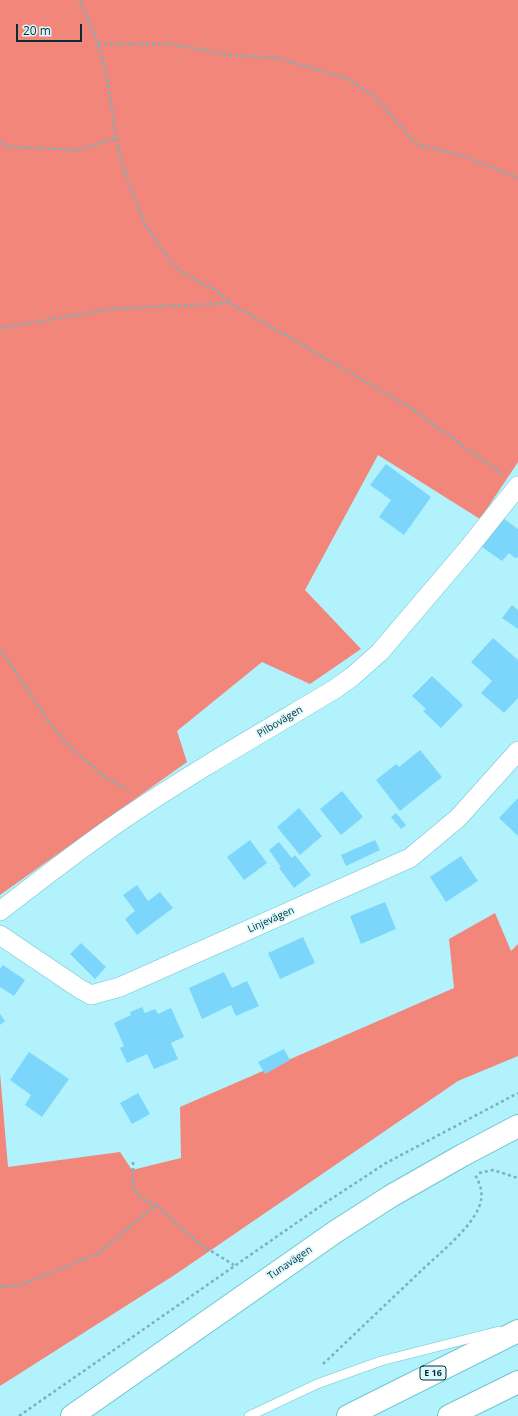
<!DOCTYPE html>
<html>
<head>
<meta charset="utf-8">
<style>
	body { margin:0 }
	#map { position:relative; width:518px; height:1416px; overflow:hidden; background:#b1f2fc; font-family:"Open Sans",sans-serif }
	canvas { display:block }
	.scale { position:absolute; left:16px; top:24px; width:66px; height:18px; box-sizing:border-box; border:2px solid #072d32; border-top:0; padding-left:5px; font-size:12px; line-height:14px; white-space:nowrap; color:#072d32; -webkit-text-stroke:3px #d9f9fe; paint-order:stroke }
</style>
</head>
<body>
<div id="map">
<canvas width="518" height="1416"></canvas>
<div class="scale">20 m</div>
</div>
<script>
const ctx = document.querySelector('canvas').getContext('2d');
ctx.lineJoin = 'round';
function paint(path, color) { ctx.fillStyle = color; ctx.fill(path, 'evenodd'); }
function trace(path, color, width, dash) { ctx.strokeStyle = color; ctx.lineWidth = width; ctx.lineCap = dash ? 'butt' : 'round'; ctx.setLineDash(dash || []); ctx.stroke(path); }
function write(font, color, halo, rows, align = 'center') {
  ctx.font = font + ' "Open Sans",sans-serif'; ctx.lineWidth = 3.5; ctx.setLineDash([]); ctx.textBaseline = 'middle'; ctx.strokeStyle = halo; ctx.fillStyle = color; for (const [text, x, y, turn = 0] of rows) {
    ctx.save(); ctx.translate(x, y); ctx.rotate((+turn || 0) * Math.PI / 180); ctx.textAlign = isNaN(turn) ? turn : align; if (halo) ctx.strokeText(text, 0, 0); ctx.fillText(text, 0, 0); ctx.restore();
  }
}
const forest = new Path2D(`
	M0,0h518v462l-38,57 -102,-64 -73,135 56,59 -51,35 -48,-22 -85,69 10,31 -187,133z
	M495,913l16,38 7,-7v112l-60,25 -282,193 -176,112v-313l8,94 112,-15 12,18 49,-12 -1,-51 274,-119 -5,-49z`);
const building = new Path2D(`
	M386,464l45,33 -27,38 -25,-18 12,-17 -21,-15z
	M503,518l15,11v28l-3,1 -6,-5 -7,8 -20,-14z
	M512,605l6,5v19l-16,-11z
	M493,638l25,22v38l-14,15 -23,-20 11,-12 -21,-19z
	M432,676l31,29 -22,23 -18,-17 3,-2 -14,-13z
	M420,750l22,27 -42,34 -24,-31 20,-16 3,3z
	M342,791l21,26 -22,18 -21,-26z
	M518,798v38l-19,-18z
	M299,808l23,28 -22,19 -23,-28z
	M396,813l10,12 -5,4 -10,-12z
	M250,840l17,23 -23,17 -17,-23z
	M375,840l5,10 -34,16 -5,-11z
	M279,842l13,16 3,-3 16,20 -17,13 -15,-20 2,-1 -12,-17z
	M461,856l17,25 -32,21 -16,-25z
	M137,885l11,16 12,-9 13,16 -36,27 -12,-16 10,-8 -12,-16z
	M385,902l11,27 -35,15 -11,-28z
	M303,937l12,26 -35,16 -12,-26z
	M81,943l25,24 -11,12 -25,-25z
	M3,965l22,15 -11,16 -14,-9v-18z
	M224,972l8,16 15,-7 12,25 -23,10 -5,-11 -29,14 -13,-31z
	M142,1007l3,6 10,-4 3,5 13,-6 13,29 -13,6 7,16 -24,10 -7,-15 -20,9 -7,-15 4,-2 -10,-23 17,-8 -1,-3z
	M0,1014l5,7 -5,4z
	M284,1049l6,11 -25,14 -7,-12z
	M29,1052l40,27 -27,38 -17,-12 6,-10 -21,-15z
	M138,1093l12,21 -18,10 -12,-21z`);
const path = new Path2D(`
	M80,0l18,44 10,38 8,56 7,30 21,54 27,40 12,11 36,19 11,11
	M98,44h74l56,11 50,3 70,21 26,17 42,48 48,12 54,22
	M0,143l12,4 67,3 37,-12
	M0,328l111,-19 119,-6 178,103 94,68
	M0,650l5,6 44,66 20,24 37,32 23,12
	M133,1162v27l9,10 14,6
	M479,1173l14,-3 25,8
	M0,1287l21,-2 78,-32 57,-48 42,38 36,22
	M323,1364c33,-31 66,-63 99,-94 18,-17 48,-41 57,-63 5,-13 2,-22 -5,-34
	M19,1416l306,-213 61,-40 132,-70`);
const service = new Path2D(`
	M249,1416l68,-32 64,-23 118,-30`);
const minor = new Path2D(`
	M0,911c40,-31 80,-62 122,-91 69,-47 141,-88 213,-131l18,-13 27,-24 86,-101 52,-65
	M0,935l80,54 11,6 29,-8 290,-129 48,-40 60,-67`);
const tertiary = new Path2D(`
	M72,1416l263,-184 56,-36 72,-41 55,-29`);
const trunk = new Path2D(`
	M348,1416l170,-85
	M449,1416l69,-34`);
const shields = [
	[433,1373,26]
];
const shieldNames = [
	["E 16",433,1373]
];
const streetNames = [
	["Pilbovägen",280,722,-31],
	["Linjevägen",271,920,-24],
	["Tunavägen",290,1263,-34]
];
paint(forest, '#f2867a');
paint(building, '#7cd6fc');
trace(service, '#71c4d0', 10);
trace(minor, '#71c4d0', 20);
trace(tertiary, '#71c4d0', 24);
trace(trunk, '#71c4d0', 24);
trace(path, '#7ab2ba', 2.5, [3, 3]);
trace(service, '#fff', 9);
trace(minor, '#fff', 19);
trace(tertiary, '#fff', 22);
trace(trunk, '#fff', 22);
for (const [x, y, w] of shields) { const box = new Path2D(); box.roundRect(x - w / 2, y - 7, w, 14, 3); ctx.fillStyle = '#d9f9fe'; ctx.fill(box); trace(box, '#072d32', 1); }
write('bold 9px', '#072d32', null, shieldNames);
write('10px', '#072d32', '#d9f9fe', streetNames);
</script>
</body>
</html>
